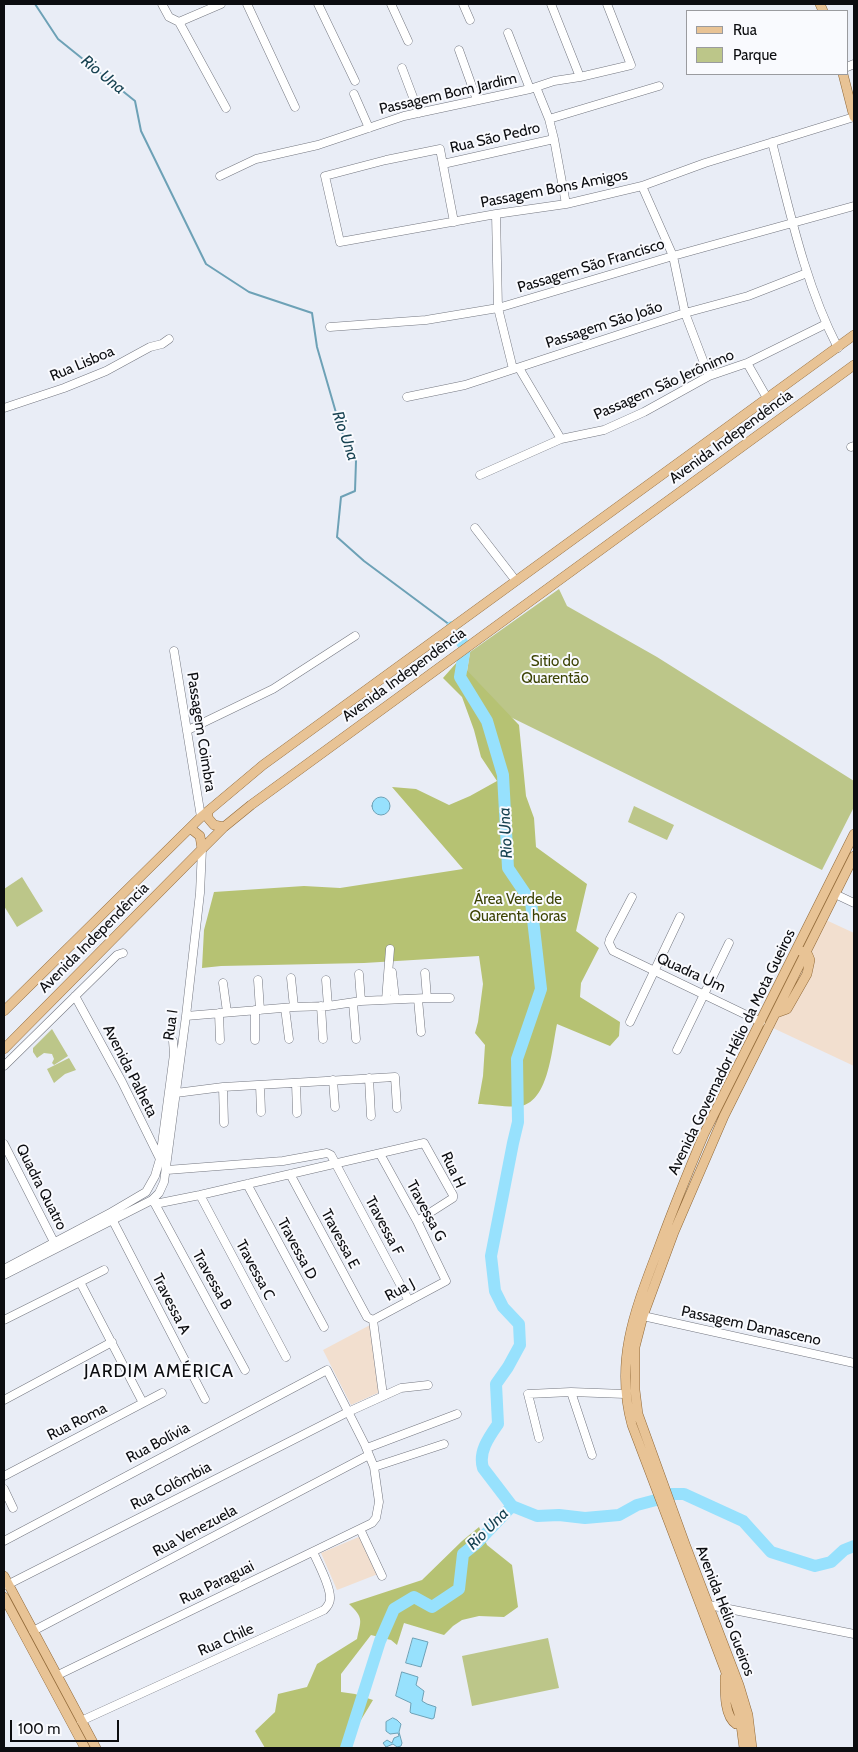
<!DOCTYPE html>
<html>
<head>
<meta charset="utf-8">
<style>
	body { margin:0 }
	#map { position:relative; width:858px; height:1752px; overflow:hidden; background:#e9edf6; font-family:Cabin,sans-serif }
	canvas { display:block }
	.frame { position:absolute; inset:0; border:5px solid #0c0d10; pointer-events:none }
	.legend { position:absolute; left:686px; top:10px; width:162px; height:65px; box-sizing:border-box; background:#f9fafe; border:1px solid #9a9b9f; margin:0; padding:6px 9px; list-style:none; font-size:15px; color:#0c0d10 }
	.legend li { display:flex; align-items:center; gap:10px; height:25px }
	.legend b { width:25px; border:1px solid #9a9b9f }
	.scale { position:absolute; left:10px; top:1720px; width:109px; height:22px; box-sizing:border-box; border:2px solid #0c0d10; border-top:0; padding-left:6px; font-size:15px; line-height:18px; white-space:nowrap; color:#0c0d10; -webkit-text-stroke:4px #f9fafe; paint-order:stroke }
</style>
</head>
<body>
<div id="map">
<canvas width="858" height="1752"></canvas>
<div class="frame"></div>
<ul class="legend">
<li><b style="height:6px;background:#e8c395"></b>Rua</li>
<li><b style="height:14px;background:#bcc689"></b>Parque</li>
</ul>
<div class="scale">100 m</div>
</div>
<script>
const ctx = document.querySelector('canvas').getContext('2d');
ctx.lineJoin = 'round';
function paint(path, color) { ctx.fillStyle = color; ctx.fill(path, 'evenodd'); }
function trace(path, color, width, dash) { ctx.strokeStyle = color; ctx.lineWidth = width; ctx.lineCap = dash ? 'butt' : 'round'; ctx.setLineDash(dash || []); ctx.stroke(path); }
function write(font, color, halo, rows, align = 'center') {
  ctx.font = font + ' Cabin,sans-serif'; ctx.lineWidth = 4; ctx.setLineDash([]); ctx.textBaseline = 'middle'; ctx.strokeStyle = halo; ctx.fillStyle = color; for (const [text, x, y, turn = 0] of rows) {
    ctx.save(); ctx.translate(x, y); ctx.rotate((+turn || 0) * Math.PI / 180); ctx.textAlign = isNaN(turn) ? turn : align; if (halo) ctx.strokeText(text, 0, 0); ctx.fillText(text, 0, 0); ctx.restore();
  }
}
const education = new Path2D(`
	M826,920l28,13v133l-81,-38z
	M372,1324l8,68 -29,13 -28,-55z
	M361,1536l17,38 -41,16 -16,-37z`);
const green = new Path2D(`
	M559,589l8,17 90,51 197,124v26l-32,63 -332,-163 -24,-29 4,-26z
	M634,806l40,19 -7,15 -39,-18z
	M22,877l21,34 -26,16 -13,-21v-17z
	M52,1029l16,27 -14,9 -2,-2 2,-4 -2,-5 -8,-1 -7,5 -4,-6v-4z
	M69,1058l7,12 -11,4 -11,9 -7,-14z
	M548,1638l11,50 -87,18 -10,-50z`);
const forest = new Path2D(`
	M458,661l61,64 7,71 8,22 2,29 51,37 -11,47 23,17 -18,35 -1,14 40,25 -1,14 -9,10 -53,-22c-5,23 -8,77 -36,82 -10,2 -32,-2 -43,-2l5,-28 2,-31 -10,-12 3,-11 5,-38 -4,-28 -115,7 -143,3 -19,2 2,-38 10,-38 90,-6 36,2 123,-19 -71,-82 24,2 33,16 21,-9 27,-15 -16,-24 -7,-27 -12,-33 -19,-19z
	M479,1527l8,18 25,20 6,42 -14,10 -25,-1 -17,4 -9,6 -9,9 -40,-12 -7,22 -6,-5 -20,-5 -30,39v18l14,2 18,6 -29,48h-79l-10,-17 20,-19 3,-18 29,-7 10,-23 40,-25c4,-19 7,-21 -8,-35l73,-24 40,-39z`);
const water = new Path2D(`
	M372 806a9 9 0 1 1 18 0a9 9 0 1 1-18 0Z
	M413,1638l15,4 -7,25 -15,-4z
	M402,1672l16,5 -2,8 8,6 -2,10 5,3 9,3 -2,11 -2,1 -21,-6 -1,-1 1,-9 -15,-7z
	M393,1718l4,2 4,4 -2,8 3,11 -1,3 -4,1 -4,-3 -7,3 -3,-4 4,-3 5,3 2,-5 5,-2 -1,-3 -8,1 -4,-3v-9z`);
const stream = new Path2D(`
	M35,4l23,35 77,62 6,30 65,133 43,28 63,21 5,34 24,83 15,31 -1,30 -14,6 -4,40 27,24 86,64`);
const river = new Path2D(`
	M512,1506l25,10 22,-1 26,3 34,-3 18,-10 19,-5 15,-6h13l59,27 28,31 44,14 16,-4 13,-12 10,-4
	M346,1748l34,-107 14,-32 20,-12 18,10 27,-18 4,-35 15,-12 34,-36 -29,-38c-5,-16 6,-31 15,-44l-2,-40 12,-17 12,-22 -1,-21 -16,-17 -8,-16 -4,-35 22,-113 5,-21 -1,-63 24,-70 -10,-87 -23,-34 -5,-93 -16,-54 -27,-44 5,-30 -13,-20`);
const minor = new Path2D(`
	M162,4l7,13 10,5
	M247,4l48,103
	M318,4l37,77
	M391,4l17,37
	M463,4l7,16
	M551,4l29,73
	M179,22l47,86
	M179,22l42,-18
	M508,33l22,56
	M459,50l18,50
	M847,67l7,-3
	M402,68l17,45
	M536,87l13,32 5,20 12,65
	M354,94l15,34
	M549,119l110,-33
	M772,142c18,70 33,142 66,206
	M443,164l111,-25
	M220,176l36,-17 62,-14 86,-29 126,-27 24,-8 26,-4 51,-12 -24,-61
	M642,186l31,70 12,57 24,63
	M496,214l2,94 15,61
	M454,222l-14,-73 -54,11 -61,16 15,66 156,-28 70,-10 76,-18 63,-23 149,-46
	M330,327l96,-7 72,-12 175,-52 181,-50
	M747,363l20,35
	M519,368l42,71
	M407,397l58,-12 220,-72 63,-17 59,-23
	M4,408l60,-20 42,-17 44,-24 12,-3 7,-5
	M851,447l3,-1
	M480,475l81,-36 43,-9 40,-18 65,-36 38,-13 79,-39
	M475,528l41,53
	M174,651l27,166
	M188,730l85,-41 82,-53
	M835,894l19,9
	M632,897l-22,42 -1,4 4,8 148,71
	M392,972l3,27
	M425,973l2,25
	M359,974l2,27
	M291,978l3,29
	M258,980l2,30
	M326,980l2,26
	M223,983l4,29
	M75,996l47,86 38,77
	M418,999l3,33
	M386,1000l4,-51
	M353,1003l3,36
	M321,1006l2,33
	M285,1008l4,31
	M255,1010v30
	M219,1013l1,27
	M186,1016l108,-9 34,-1 33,-5 66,-3h23
	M630,1022l50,-105
	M677,1050l52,-107
	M4,1066l113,-111 6,-2
	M369,1078l2,38
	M333,1080l2,27
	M296,1083l1,30
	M260,1085l1,27
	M223,1087l1,36
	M176,1093l47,-6 172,-10 2,31
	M4,1144l50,98
	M167,1170l116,-9 44,-8 4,2 78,146
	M290,1174l77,143 6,3 73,-39 -29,-60 -37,-67
	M247,1184l77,143
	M200,1195l86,162
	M152,1200l3,4 45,-9 224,-52 29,52v3l-36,23
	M155,1204l90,166
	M113,1221l92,178
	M4,1269l108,-57 34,-20 9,-16 5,-17 14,-105 -1,-13
	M4,1275l148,-75 7,-7 5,-11 22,-166 14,-123 2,-44
	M80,1282l63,121
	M643,1316l211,47
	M4,1320l100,-50
	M373,1320l10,75
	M571,1392l21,63
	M4,1400l108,-58
	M539,1438l-11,-44 43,-2 54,2
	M367,1448l90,-34
	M374,1467l70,-23
	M4,1476l158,-83
	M4,1489l9,19
	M360,1529l22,47
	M4,1541l323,-171 38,75 9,22 5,35 -3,16 -4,5 -314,152
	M7,1585l341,-173 53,-24 27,-3
	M709,1605l145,29
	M33,1631l336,-176
	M81,1721l243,-111c3,-3 6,-6 6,-11 1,-12 -12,-36 -17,-47`);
const major = new Path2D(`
	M820,4l3,7
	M843,74l11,43
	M208,811v7l6,7 10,2
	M190,828l10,8 2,13
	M4,1011l197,-194 62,-52 591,-430
	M776,1013l11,-4 20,-35 3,-14 -2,-5 -7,-4
	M4,1049l198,-200 22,-22 27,-22 603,-440
	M4,1576l92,172
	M4,1597l81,151
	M725,1677c0,14 -1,39 11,47l10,-1
	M744,1748l-4,-31 -15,-47 -93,-245c-18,-66 4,-117 27,-178 14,-38 29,-75 45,-113l150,-300
	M752,1748l-4,-33 -9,-30 -54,-141 -47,-130 -3,-24v-43l8,-31 31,-84 50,-116 130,-260`);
const streetNames = [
	["Passagem Bom Jardim",448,94,-13],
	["Rua São Pedro",495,138,-13],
	["Passagem Bons Amigos",554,189,-11],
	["Passagem São Francisco",591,266,-17],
	["Passagem São João",604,325,-18],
	["Rua Lisboa",82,364,-23],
	["Passagem São Jerônimo",664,385,-24],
	["Avenida Independência",731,437,-36],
	["Avenida Independência",404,675,-36],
	["Passagem Coimbra",201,732,81],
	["Avenida Independência",94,938,-45],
	["Quadra Um",691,973,25],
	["Rua I",171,1025,-82],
	["Avenida Governador Hélio da Mota Gueiros",732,1052,-64],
	["Avenida Palheta",130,1071,63],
	["Rua H",453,1170,65],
	["Quadra Quatro",41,1187,63],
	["Travessa G",426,1211,62],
	["Travessa F",384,1226,62],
	["Travessa E",340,1239,62],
	["Travessa D",297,1249,62],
	["Travessa C",255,1270,62],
	["Travessa B",212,1280,61],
	["Rua J",400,1290,-28],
	["Travessa A",171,1304,63],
	["Passagem Damasceno",751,1326,12],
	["Rua Roma",77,1422,-27],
	["Rua Bolívia",158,1443,-28],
	["Rua Colômbia",171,1486,-27],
	["Rua Venezuela",195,1531,-28],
	["Rua Paraguai",217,1583,-26],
	["Avenida Hélio Gueiros",725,1611,69],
	["Rua Chile",226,1640,-24]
];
const parkNames = [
	["Sitio do",555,662],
	["Quarentão",555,679],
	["Área Verde de",518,900],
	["Quarenta horas",518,917]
];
const waterNames = [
	["Rio Una",103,75,39],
	["Rio Una",345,436,71],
	["Rio Una",506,833,-93],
	["Rio Una",488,1529,-45]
];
const quarterNames = [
	["JARDIM AMÉRICA",159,1372]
];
paint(education, '#f2dfcf');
paint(green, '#bcc689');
paint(forest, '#b6c273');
paint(water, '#97e1fd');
trace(water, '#6da1b6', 1);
trace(stream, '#6da1b6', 2);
trace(river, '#97e1fd', 12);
trace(minor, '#747780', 9);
trace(major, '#916938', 10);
trace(minor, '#fff', 8);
trace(major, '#e8c395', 9);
write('15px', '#0c0d10', '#f9fafe', streetNames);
write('15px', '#3c4304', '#f9fafe', parkNames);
write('italic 16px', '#174251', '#f9fafe', waterNames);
ctx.letterSpacing = '1px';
write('18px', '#0c0d10', '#f9fafe', quarterNames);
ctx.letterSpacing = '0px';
</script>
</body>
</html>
